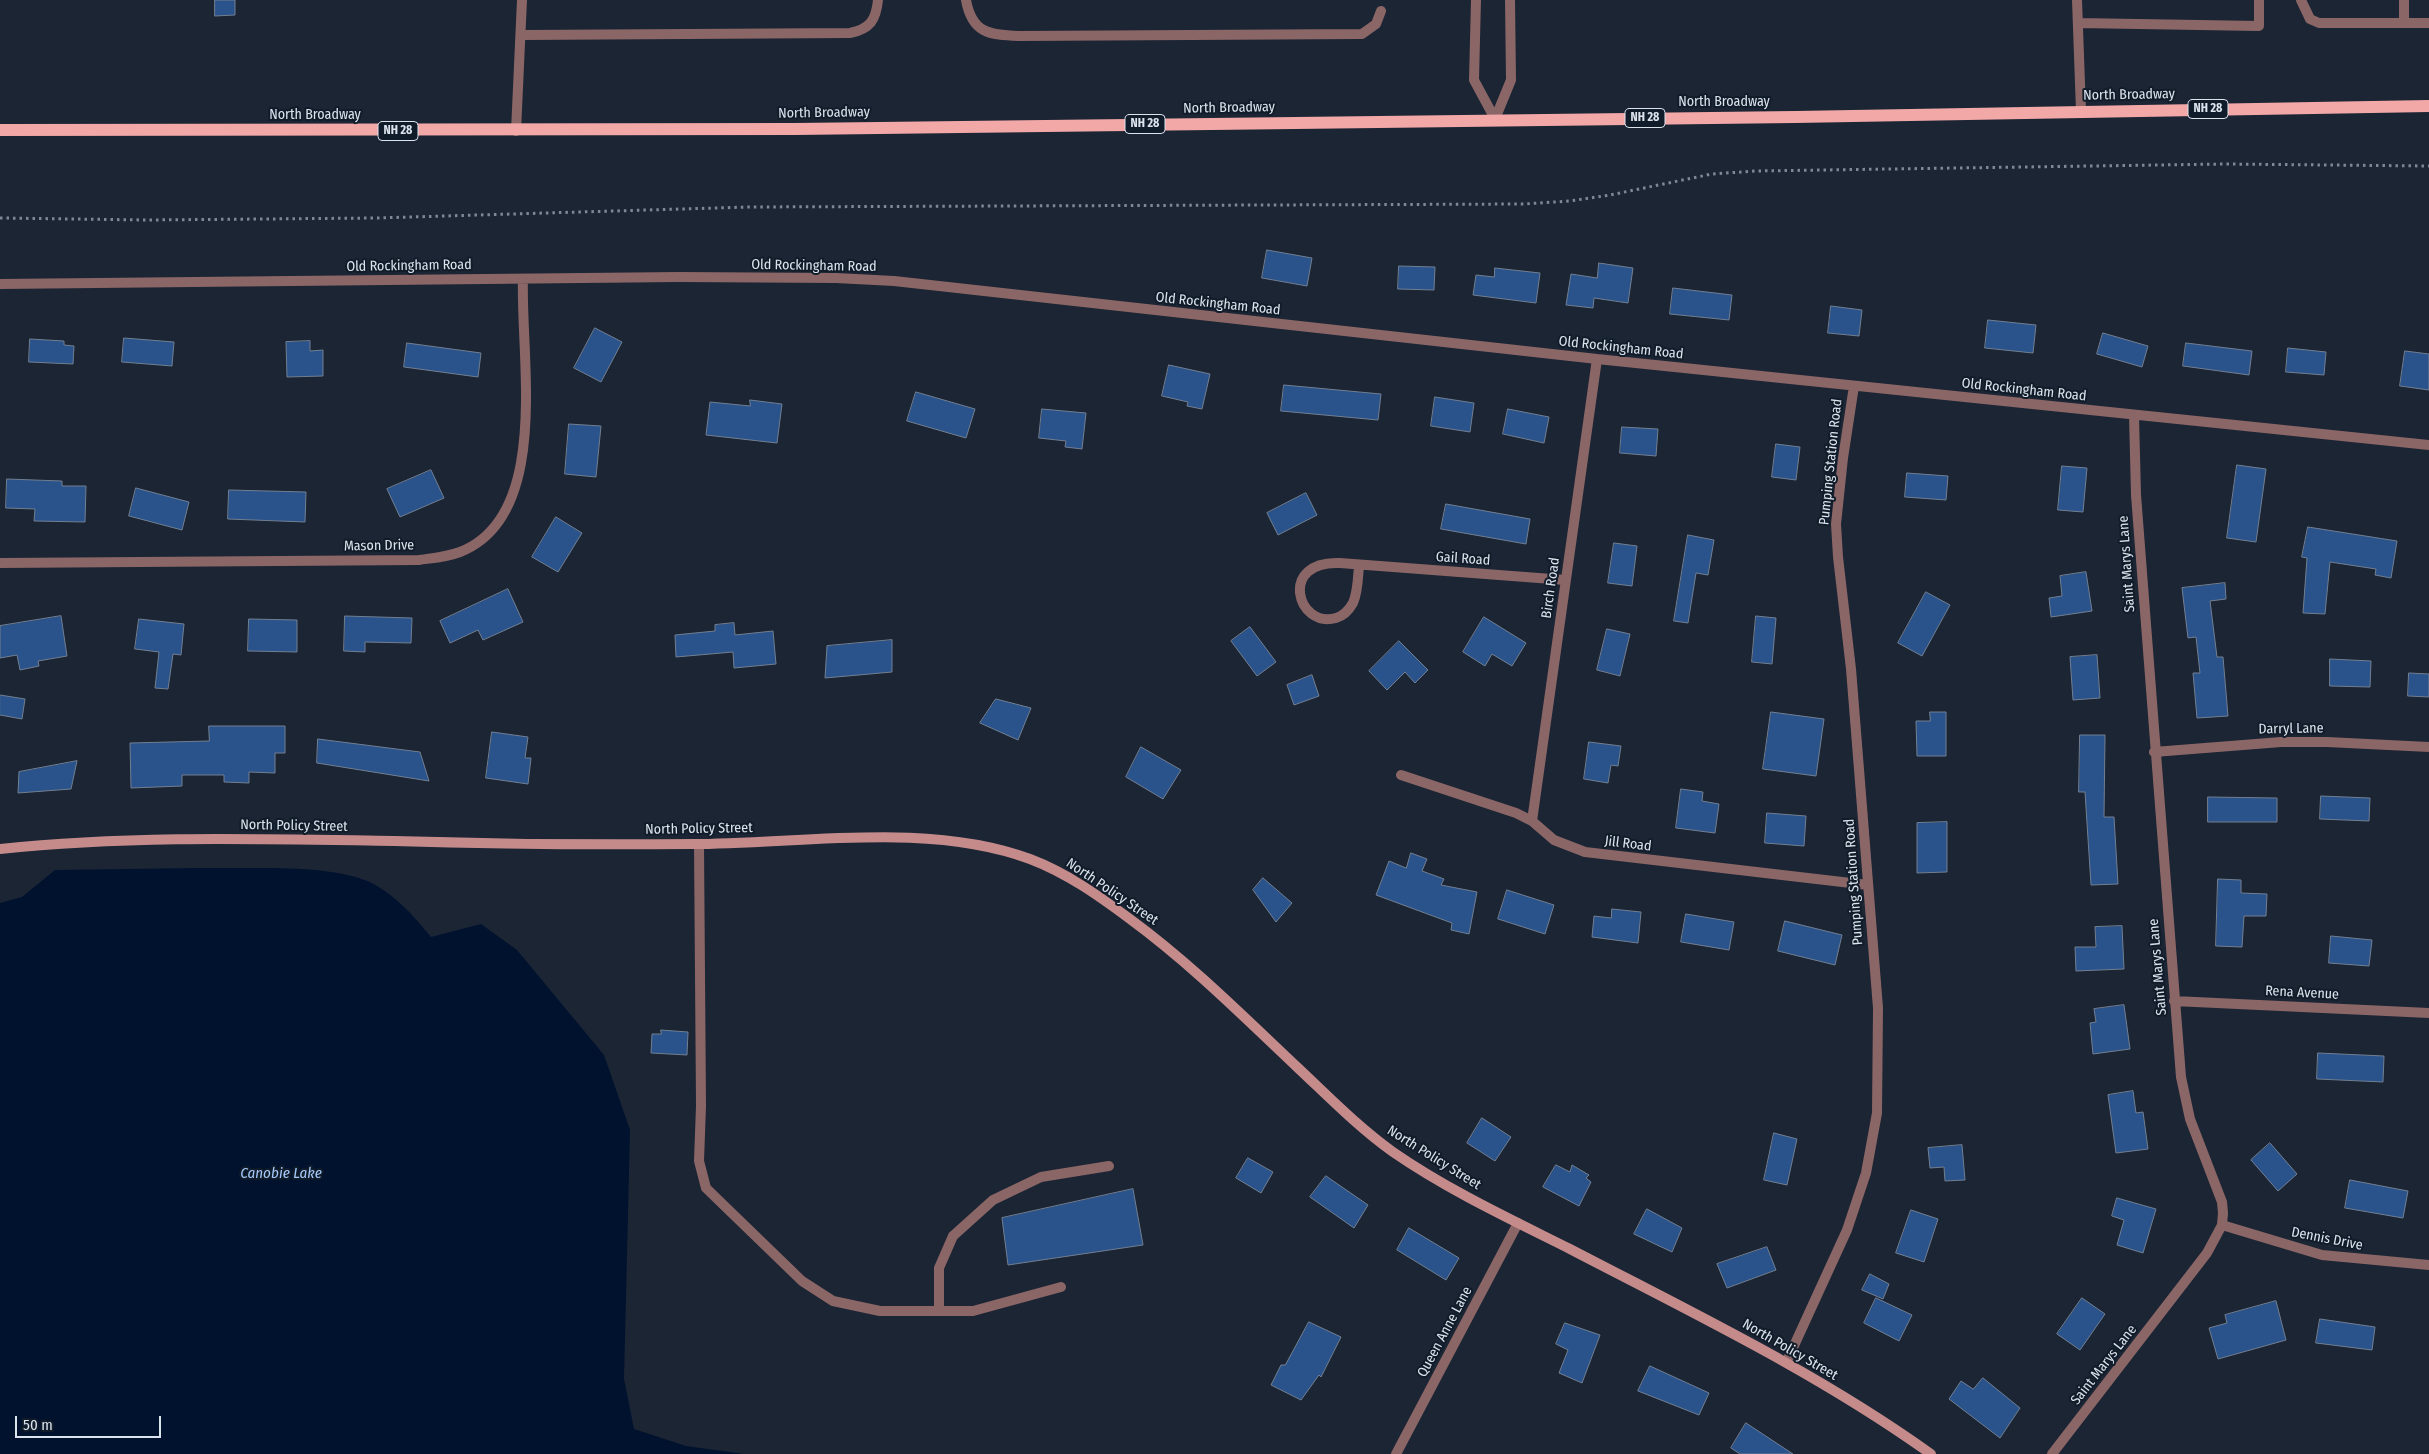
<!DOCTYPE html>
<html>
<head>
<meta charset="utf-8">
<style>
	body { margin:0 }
	#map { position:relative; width:2429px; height:1454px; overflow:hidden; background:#1b2534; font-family:"Fira Sans Condensed",sans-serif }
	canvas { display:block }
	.scale { position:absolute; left:15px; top:1416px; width:146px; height:22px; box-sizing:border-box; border:2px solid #dbe3ed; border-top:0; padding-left:6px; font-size:15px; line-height:18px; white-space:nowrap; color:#dbe3ed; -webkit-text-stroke:4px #111c2a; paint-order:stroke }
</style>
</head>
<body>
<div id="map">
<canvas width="2429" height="1454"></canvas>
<div class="scale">50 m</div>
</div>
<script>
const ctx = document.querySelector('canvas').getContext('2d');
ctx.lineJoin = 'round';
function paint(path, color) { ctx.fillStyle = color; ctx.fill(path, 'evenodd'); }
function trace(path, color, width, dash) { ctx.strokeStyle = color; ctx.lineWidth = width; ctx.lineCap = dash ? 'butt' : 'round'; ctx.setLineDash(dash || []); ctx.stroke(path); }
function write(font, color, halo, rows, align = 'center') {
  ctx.font = font + ' "Fira Sans Condensed",sans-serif'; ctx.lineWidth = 4; ctx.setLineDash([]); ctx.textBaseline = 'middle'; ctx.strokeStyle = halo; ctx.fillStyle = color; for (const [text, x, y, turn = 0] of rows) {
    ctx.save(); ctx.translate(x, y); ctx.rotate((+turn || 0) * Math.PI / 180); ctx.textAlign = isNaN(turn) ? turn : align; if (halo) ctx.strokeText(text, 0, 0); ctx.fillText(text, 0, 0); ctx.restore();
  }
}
const water = new Path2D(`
	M201,868c47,1 130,-5 171,15 24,13 42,33 59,54l50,-13 36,26 87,105 26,75 -6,249 10,50 52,17 58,8h-744v-551l22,-6 33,-27z`);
const building = new Path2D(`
	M215,0h20v15l-20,1z
	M1267,250l45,8 -5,28 -45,-8z
	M1599,263l34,5 -5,35 -34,-5 -1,10 -27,-3 5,-31 26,4z
	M1399,266l36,1 -1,23 -36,-1z
	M1495,268l45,5 -4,30 -63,-8 3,-20 18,2z
	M1673,288l59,7 -3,25 -59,-6z
	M1831,306l31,4 -3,26 -31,-3z
	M1988,320l48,5 -3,28 -48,-5z
	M595,328l27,14 -21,40 -27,-14z
	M2103,333l45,13 -6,21 -45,-13z
	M124,338l50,4 -2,24 -50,-4z
	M30,339l34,2v4l10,1 -1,18 -44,-2z
	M310,341v10l13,-1v26l-36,1 -1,-35z
	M407,343l74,10 -3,24 -74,-10z
	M2186,343l66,8 -3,24 -66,-9z
	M2288,348l38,4 -2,23 -38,-3z
	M2405,351l24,3v36l-29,-4z
	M1169,365l41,9 -8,35 -15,-3 1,-4 -26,-6z
	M1284,385l97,9 -3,26 -97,-9z
	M916,392l59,17 -9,29 -59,-17z
	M1435,397l39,6 -4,29 -39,-6z
	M750,400l32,4 -5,39 -71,-8 4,-33 40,4z
	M1042,409l44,4 -4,36 -17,-2 1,-6 -27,-3z
	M1508,409l41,8 -5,26 -41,-9z
	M569,424l32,2 -5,51 -31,-3z
	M1622,427l36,2 -2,27 -36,-3z
	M1776,444l24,3 -4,33 -24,-3z
	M2237,465l29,4 -10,73 -29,-4z
	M2062,466l25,2 -4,44 -25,-2z
	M431,470l13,28 -44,19 -13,-28z
	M1907,473l41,3 -2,24 -41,-3z
	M7,479l55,2v5h24l-1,36 -51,-1 1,-12 -29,-1z
	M136,488l53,14 -7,28 -53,-14z
	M229,490l77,2 -1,30 -77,-3z
	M1306,493l11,22 -39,20 -11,-22z
	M1446,504l84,15 -4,25 -85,-15z
	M556,517l26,16 -24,39 -26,-15z
	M2308,527l89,14 -6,37 -16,-3 1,-6 -46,-7 -5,52 -22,-1 4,-55 -5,-1z
	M1688,535l26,5 -6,35 -12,-2 -8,50 -14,-2z
	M1614,543l23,3 -5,40 -24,-3z
	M2086,572l6,39 -41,6 -2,-19 13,-2 -2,-20z
	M2225,583l1,16 -16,2 7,56h6l5,59 -31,2 -4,-45h7l-4,-36 -8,1 -6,-50z
	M508,589l15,33 -40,18 -5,-10 -28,13 -10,-22z
	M1926,592l24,13 -28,51 -24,-13z
	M61,616l6,40 -29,5 1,5 -19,4 -3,-15 -17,3v-32z
	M345,616l67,2 -1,25 -46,-1v10l-21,-1z
	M1756,616l20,2 -4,46 -20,-2z
	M1484,617l42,26 -14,23 -20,-12 -7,12 -22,-14z
	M139,619l45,5 -3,31 -8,-1 -5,35 -13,-1 4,-36 -24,-3z
	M249,619l48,1v32l-49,-1z
	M734,623l1,12 38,-4 3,33 -42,4 -1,-16 -57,5 -1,-22 40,-4v-6z
	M1250,627l26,35 -19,14 -26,-35z
	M1607,629l23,5 -10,42 -23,-6z
	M892,640v32l-67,6 2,-32z
	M1399,641l29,29 -13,13 -10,-11 -18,18 -18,-19z
	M2097,655l3,43 -27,2 -3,-43z
	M2330,659l41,2 -1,26 -40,-1z
	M2409,673l20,1v23l-21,-1z
	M1312,675l7,21 -25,9 -7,-20z
	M0,695l25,4 -3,20 -22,-4z
	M996,699l35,9 -13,32 -38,-17z
	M1771,712l53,7 -8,57 -53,-7z
	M1930,712h16v44h-29l-1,-35h14z
	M209,726h76v27h-10v20l-26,-1v11l-25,-1v-7h-42v11l-51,2 -1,-45 79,-2z
	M492,732l36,5 -3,21h6l-3,26 -42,-6z
	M2080,735h25l-1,82h10l4,67 -27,1 -6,-93h-6z
	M318,739l102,13 9,29 -112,-18z
	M1589,742l32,4 -3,20 -7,-1 -3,18 -24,-4z
	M1141,747l40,23 -18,29 -37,-22z
	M77,761l-6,28 -53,4 1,-21z
	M1681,789l22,3 -1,9 17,3 -4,29 -39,-5z
	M2321,796l49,2 -1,23 -49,-2z
	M2208,797l69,1v24h-69z
	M1767,813l39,3 -2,30 -39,-3z
	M1947,822v50l-30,1v-50z
	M1411,853l16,6 -5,12 22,8 -3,6 36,7 -8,42 -18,-4 1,-7 -76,-28 13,-34 17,7z
	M1263,878l29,25 -16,19 -23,-32z
	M2218,879l23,1v13l26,1 -1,22h-22l-2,31 -26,-1z
	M1507,890l47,15 -9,29 -47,-15z
	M1612,909l29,3 -3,31 -46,-6 2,-21 17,2z
	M1686,914l48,8 -5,28 -48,-8z
	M1785,921l57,14 -7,30 -57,-14z
	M2122,926l2,43 -48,2 -1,-24h21l-1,-20z
	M2331,936l41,4 -3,26 -40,-3z
	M2124,1005l6,44 -37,5 -3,-31 6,-1 -2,-13z
	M661,1030l27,2 -1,23 -36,-2 1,-19h9z
	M2318,1053l66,3 -1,26 -66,-3z
	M2133,1091l3,22 7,-1 5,37 -32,4 -8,-58z
	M1482,1118l29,19 -16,24 -28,-18z
	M1774,1133l23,6 -10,46 -23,-5z
	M2270,1143l27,31 -19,17 -27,-31z
	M1962,1145l3,35 -20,1 -1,-14 -14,1 -2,-20z
	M1248,1158l25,14 -12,21 -25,-15z
	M1556,1165l14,7 2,-7 17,10 -3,3 5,4 -12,24 -36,-19z
	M1326,1176l42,29 -14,23 -44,-31z
	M2350,1180l58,11 -5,27 -58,-10z
	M1133,1189l10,56 -135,20 -6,-47z
	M2117,1198l39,11 -13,44 -26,-8 7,-25 -12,-4z
	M1647,1209l35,19 -10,24 -38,-18z
	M1911,1210l27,9 -14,43 -28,-9z
	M1409,1228l50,30 -13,22 -49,-30z
	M1767,1247l9,23 -49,18 -10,-24z
	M1870,1274l19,10 -6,15 -21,-9z
	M1876,1298l36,17 -13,26 -35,-18z
	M2082,1298l23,16 -25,36 -23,-16z
	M2276,1301l10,39 -68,19 -9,-31 18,-5 -2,-8z
	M2320,1319l55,8 -3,23 -56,-7z
	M1309,1322l32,15 -20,40 -2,-2 -18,25 -30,-15 10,-20h4z
	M1565,1323l35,12 -18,48 -23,-10 9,-23 -12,-6z
	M1650,1366l59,27 -10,22 -61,-24z
	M1983,1378l37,30 -20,30 -51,-39 12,-18 12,8z
	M1746,1423l47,31h-53l-9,-6z`);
const path = new Path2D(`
	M0,218l147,2 230,-2 372,-11 775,-3 46,-3 40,-6 102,-21 44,-3 469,-7 204,2`);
const lane = new Path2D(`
	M966,0c6,33 23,35 53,36l343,-2 14,-10 5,-13
	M1476,0l-2,80 21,39
	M2077,0l4,111
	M2301,0l9,19 9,4h110
	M2078,23l181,3v-26
	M2404,23v-23
	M522,35l328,-2c20,-4 26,-13 28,-33
	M1495,119l16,-39 -1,-80
	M516,131l6,-131
	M699,844l2,262 -2,55 7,27 96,93 31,20 47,10h93l88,-24
	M939,1311v-43l14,-32 40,-36 48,-23 68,-11`);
const street = new Path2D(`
	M0,284l679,-7 157,1 58,3 703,78 832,86
	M0,563l419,-3c14,-2 28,-3 41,-8 92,-36 60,-196 63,-273
	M1359,565c-1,12 -1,27 -6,38 -4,7 -10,13 -17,15 -39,11 -58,-58 4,-55l225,17
	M2154,752l127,-10h46l102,5
	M1401,775l115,38 16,8 22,19 31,12 283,33
	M1532,821l65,-462
	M2174,1001l255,12
	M2222,1225l100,30 107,10
	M1787,1361l60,-131 19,-57 11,-60 1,-105 -27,-339 -13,-112 -2,-33 7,-66 11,-72
	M1396,1454l122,-231
	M2052,1454l155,-201 15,-28 1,-12 -1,-11 -32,-83 -9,-42 -45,-582 -2,-79`);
const secondary = new Path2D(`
	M0,849c131,-14 262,-10 394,-8 99,3 198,4 298,3 107,0 236,-23 338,15 37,14 69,37 100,60 60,44 113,97 167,148 31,29 61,60 96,85 55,38 117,67 177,97 123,64 248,124 361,205`);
const primary = new Path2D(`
	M0,130l795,-1 1000,-12 634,-11`);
const shields = [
	[2208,109,40],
	[1645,118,40],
	[1145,124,40],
	[398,131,40]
];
const shieldNames = [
	["NH 28",2208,109],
	["NH 28",1645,118],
	["NH 28",1145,124],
	["NH 28",398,131]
];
const streetNames = [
	["North Broadway",2129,95,-1],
	["North Broadway",1724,102],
	["North Broadway",1229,108,-1],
	["North Broadway",824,113,-1],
	["North Broadway",315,115],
	["Old Rockingham Road",409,266,-1],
	["Old Rockingham Road",814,266,1],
	["Old Rockingham Road",1218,304,6],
	["Old Rockingham Road",1621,348,6],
	["Old Rockingham Road",2024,390,6],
	["Pumping Station Road",1831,462,-84],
	["Mason Drive",379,546,-1],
	["Gail Road",1463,559,4],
	["Saint Marys Lane",2127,564,-94],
	["Birch Road",1551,588,-82],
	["Darryl Lane",2291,729,-1],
	["North Policy Street",294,826,1],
	["North Policy Street",699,829,-1],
	["Jill Road",1628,844,7],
	["Pumping Station Road",1854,882,-94],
	["North Policy Street",1112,892,34],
	["Saint Marys Lane",2158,967,-95],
	["Rena Avenue",2302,993,3],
	["North Policy Street",1434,1158,32],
	["Dennis Drive",2327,1239,11],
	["Queen Anne Lane",1445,1332,-62],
	["North Policy Street",1790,1350,30],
	["Saint Marys Lane",2104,1365,-52]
];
const waterNames = [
	["Canobie Lake",281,1174]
];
paint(water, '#01122f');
paint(building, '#2a538c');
trace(building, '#727f91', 1);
trace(path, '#7f8894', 3, [2.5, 4]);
trace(lane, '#8b6666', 10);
trace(street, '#8b6666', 10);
trace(secondary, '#c58b8b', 10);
trace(primary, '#f3a8a8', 12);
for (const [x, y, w] of shields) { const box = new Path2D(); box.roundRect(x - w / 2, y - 9.5, w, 19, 4); ctx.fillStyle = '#111c2a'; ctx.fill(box); trace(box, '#dbe3ed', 1); }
write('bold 12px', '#dbe3ed', null, shieldNames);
write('14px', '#dbe3ed', '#111c2a', streetNames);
write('italic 15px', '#a5c9fb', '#111c2a', waterNames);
</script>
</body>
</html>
